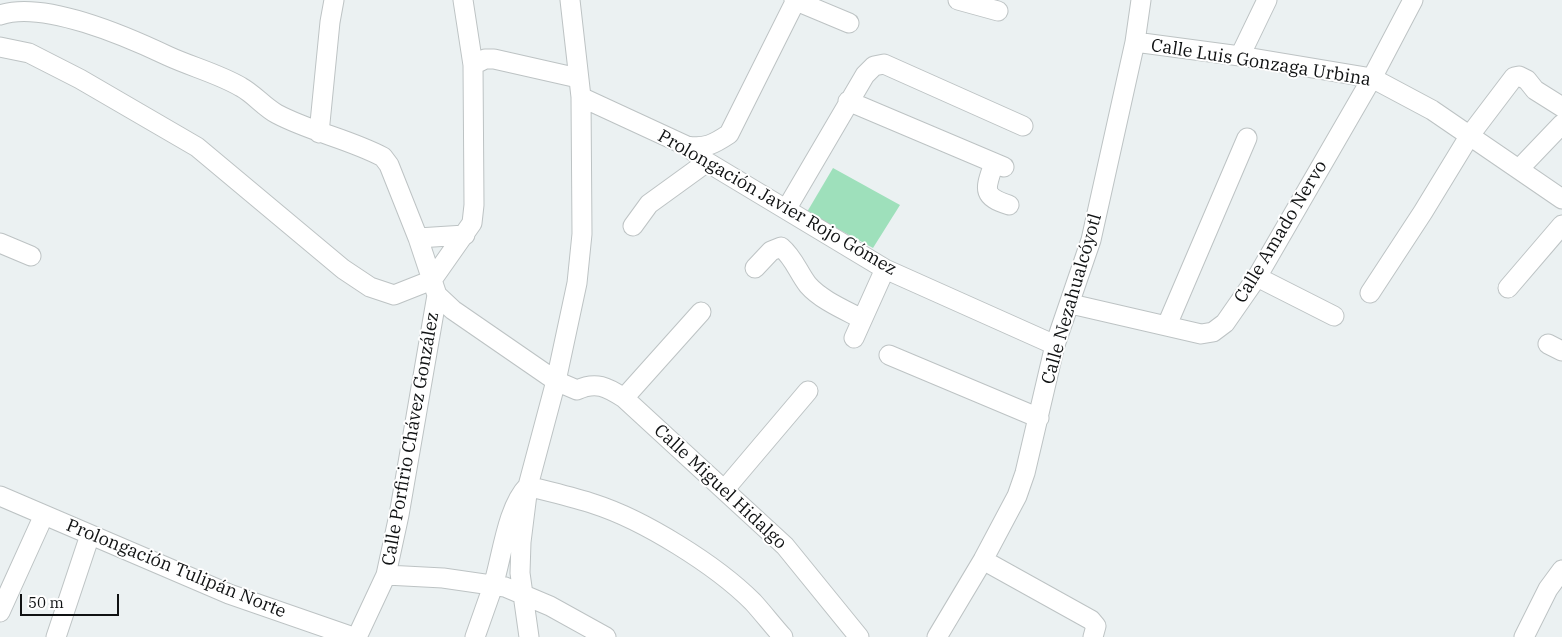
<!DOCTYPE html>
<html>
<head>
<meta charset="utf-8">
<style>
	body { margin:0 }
	#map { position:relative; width:1562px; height:637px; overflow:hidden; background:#ebf1f2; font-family:"IBM Plex Serif",serif }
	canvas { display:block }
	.scale { position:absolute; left:20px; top:594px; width:99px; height:22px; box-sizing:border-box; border:2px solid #101213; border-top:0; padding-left:6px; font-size:15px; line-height:18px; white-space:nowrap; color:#101213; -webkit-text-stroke:4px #fff; paint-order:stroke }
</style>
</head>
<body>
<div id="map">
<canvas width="1562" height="637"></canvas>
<div class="scale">50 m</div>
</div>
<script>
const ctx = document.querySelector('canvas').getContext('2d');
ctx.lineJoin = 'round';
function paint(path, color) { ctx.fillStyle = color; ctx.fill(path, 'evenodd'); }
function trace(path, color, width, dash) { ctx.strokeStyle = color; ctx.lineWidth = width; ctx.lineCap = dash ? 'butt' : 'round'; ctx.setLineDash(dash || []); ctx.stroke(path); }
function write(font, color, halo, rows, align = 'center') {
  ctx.font = font + ' "IBM Plex Serif",serif'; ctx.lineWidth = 4; ctx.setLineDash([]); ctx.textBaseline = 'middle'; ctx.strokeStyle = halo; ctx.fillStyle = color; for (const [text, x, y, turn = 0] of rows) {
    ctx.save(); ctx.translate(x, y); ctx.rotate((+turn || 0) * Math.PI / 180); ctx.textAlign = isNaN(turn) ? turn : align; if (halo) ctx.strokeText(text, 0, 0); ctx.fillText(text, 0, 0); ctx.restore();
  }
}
const green = new Path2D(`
	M833,168l67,37 -27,43 -66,-36z`);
const minor = new Path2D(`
	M794,0l55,23
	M958,0l40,11
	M0,15c43,-15 128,22 168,41 24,11 51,18 73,31 13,7 23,20 36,27 34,18 72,25 106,43l6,8 29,73 19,57 16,15 103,71 21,9c19,-9 30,-3 47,8l161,148 74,91
	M1135,42l105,14 132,22 60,32 130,89
	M0,47l29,6 51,26 117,68 146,122 27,18 24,8 38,-15 40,-57 2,-18 -1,-140 -10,-65
	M1240,56l27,-56
	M473,65l12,-6h9l84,19
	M581,97l106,49 20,16 178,107 170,76
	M848,101l156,66
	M319,133l11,-111 4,-22
	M687,146c18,3 27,-2 42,-12l67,-134
	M994,163c-8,25 -14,33 15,42
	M1519,169l43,-45
	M787,208l78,-133 9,-9 10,-2 139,62
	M633,226l16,-22 58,-42
	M418,238l47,-3
	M0,243l31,13
	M755,268l16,-17 10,-4c13,11 17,25 27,38 13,15 37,25 54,34
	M1257,277l77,39
	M1508,288l54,-63
	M1370,293l53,-81 47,-77 44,-58 5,-1 8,4 8,10 27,17
	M1071,304l130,30 12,-2 12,-9 32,-46 115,-199 41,-78
	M1167,325l80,-187
	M854,338l31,-69
	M1548,344l14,7
	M889,355l150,63
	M624,398l77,-86
	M725,489l83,-98
	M0,496l229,98 124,43
	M983,560l108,60 5,6 -3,11
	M386,575l57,3 62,9 45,19 56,31
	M0,612l44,-97
	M56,637l34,-102
	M357,637l29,-62 13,-60 38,-220
	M475,637c6,-17 12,-34 18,-51 9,-29 14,-79 35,-100 22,6 45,11 66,18 50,16 122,61 159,98 10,11 20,24 30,35
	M529,637l-9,-64 1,-31 7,-56 28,-105 21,-98 5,-49 -1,-137 -11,-97
	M937,637l46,-77 34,-64 8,-23 30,-128 36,-105 44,-198 6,-42
	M1524,637l24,-48 14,-19`);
const streetNames = [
	["Calle Luis Gonzaga Urbina",1261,63,9],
	["Prolongación Javier Rojo Gómez",777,203,30],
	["Calle Amado Nervo",1281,232,-59],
	["Calle Nezahualcóyotl",1072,299,-74],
	["Calle Porfirio Chávez González",411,439,-80],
	["Calle Miguel Hidalgo",720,487,43],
	["Prolongación Tulipán Norte",176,569,22]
];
paint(green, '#9ee0bb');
trace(minor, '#bdc3c4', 21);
trace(minor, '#fff', 19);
write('18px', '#101213', '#fff', streetNames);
</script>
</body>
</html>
